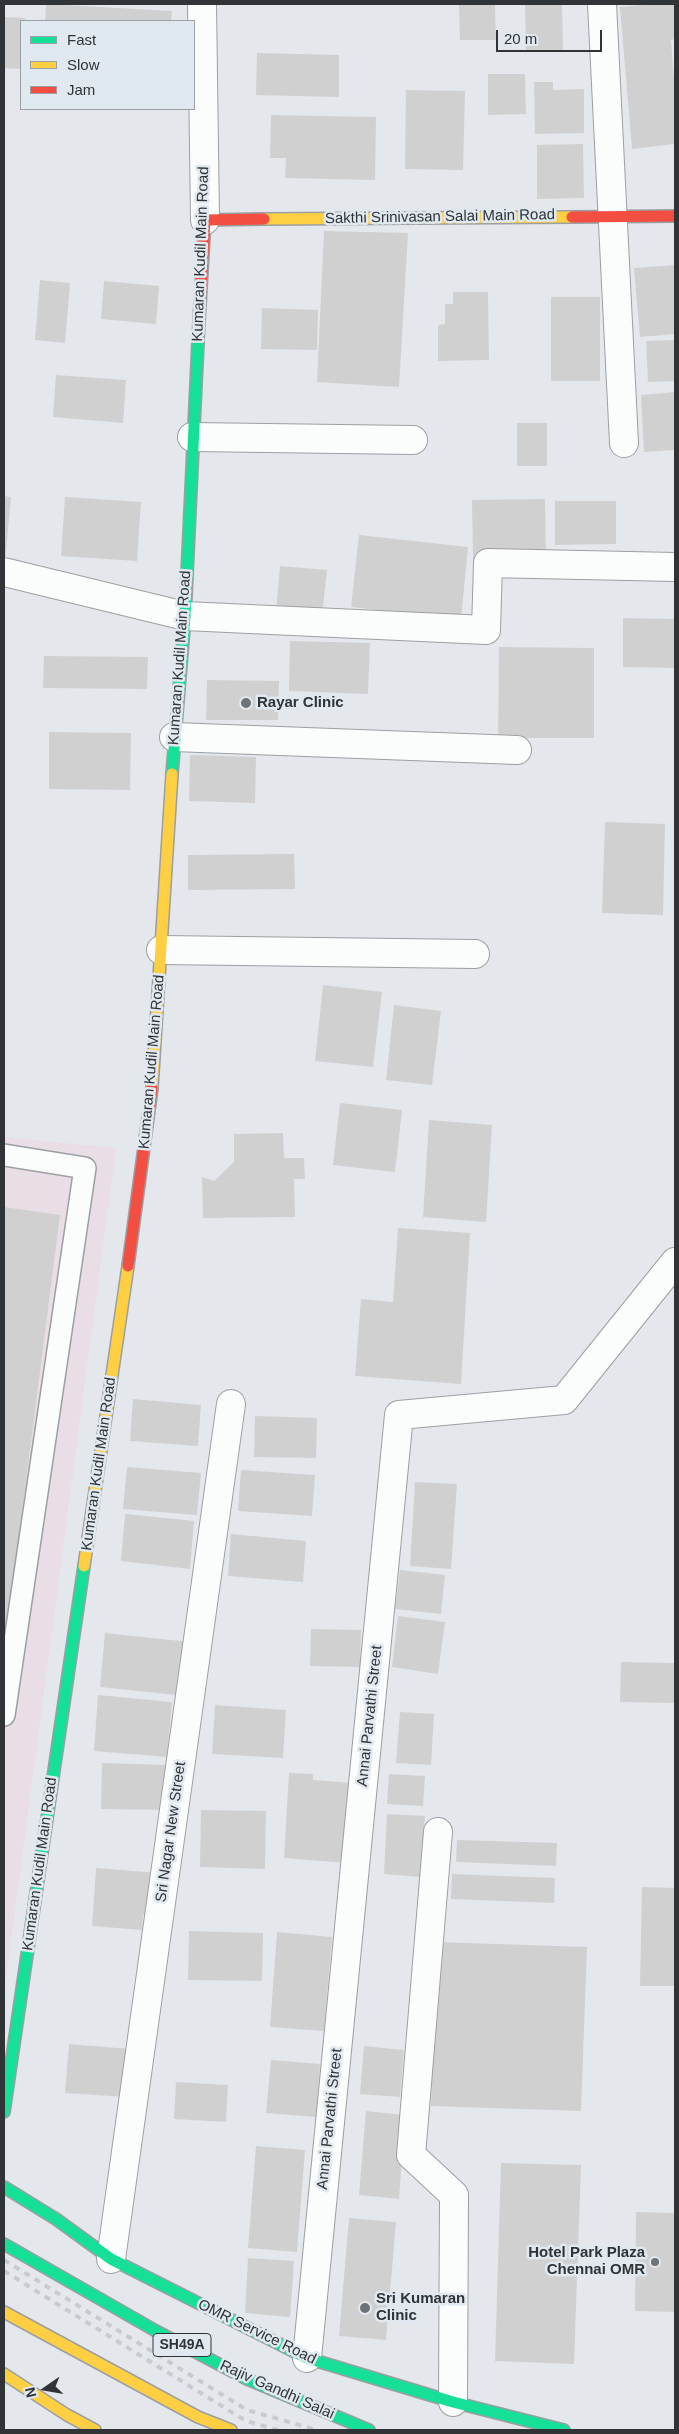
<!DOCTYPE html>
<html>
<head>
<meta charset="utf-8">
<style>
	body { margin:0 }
	#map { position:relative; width:679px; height:2434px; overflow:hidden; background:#e4e8ec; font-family:Helvetica,sans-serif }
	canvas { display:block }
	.frame { position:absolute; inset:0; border:5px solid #313437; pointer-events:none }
	.legend { position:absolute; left:20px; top:20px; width:175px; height:90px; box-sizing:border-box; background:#e0e8f0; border:1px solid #9aa0a6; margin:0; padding:6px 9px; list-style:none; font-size:15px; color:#313437 }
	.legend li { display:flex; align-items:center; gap:10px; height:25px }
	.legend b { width:25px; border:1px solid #9aa0a6 }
	.north { position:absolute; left:20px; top:2364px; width:50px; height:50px; -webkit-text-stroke:4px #e0e8f0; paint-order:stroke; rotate:257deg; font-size:14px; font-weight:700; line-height:20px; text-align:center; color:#313437 }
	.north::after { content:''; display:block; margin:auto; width:18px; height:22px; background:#313437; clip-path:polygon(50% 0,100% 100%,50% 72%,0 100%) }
	.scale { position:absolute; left:496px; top:30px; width:106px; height:22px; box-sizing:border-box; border:2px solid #313437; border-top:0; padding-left:6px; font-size:15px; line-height:18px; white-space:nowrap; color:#313437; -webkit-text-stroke:4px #e0e8f0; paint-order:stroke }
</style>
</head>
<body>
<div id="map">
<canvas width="679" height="2434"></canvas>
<div class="frame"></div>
<ul class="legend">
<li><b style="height:6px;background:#16e098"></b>Fast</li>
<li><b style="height:6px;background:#ffcf43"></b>Slow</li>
<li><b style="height:6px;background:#f24e42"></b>Jam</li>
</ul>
<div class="north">N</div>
<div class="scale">20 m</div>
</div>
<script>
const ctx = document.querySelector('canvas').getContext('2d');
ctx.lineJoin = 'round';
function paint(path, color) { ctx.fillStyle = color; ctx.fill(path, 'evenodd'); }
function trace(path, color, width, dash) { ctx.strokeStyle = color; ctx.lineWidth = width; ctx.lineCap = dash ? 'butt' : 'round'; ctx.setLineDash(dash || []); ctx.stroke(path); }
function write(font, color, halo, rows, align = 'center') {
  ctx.font = font + ' Helvetica,sans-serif'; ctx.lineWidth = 5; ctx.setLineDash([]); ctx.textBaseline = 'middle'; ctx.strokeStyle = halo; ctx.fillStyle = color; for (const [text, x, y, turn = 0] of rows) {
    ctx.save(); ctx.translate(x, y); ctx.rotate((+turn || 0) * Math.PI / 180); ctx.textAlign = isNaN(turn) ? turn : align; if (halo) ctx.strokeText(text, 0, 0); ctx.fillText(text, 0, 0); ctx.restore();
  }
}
const commercial = new Path2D(`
	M4,1137l112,11 -112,847z`);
const building = new Path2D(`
	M46,4l126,7 -1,10h-126z
	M459,4h36l1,36h-36z
	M525,4h37l1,47h-37z
	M653,4h22v35l-4,1 4,53v51l-43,5 -12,-142z
	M4,17l21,1v3h-4v48l-17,-1z
	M257,53l82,2v42l-83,-2z
	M488,74h37l1,40 -38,1z
	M534,82h19v8l31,-1v44l-49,1z
	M406,90l59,1 -2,79 -58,-1z
	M271,115l105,2 -1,63 -90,-2 1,-20h-16z
	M583,144l1,54 -47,1v-54z
	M324,231l84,2 -9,154 -82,-5z
	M675,265v69l-35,3 -6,-69z
	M40,280l30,3 -5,60 -30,-3z
	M104,281l55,5 -3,38 -55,-5z
	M453,292h35l1,68 -51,1v-36l7,-1v-20h8z
	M551,297h49v84h-49z
	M262,308l56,2 -1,40 -56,-1z
	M675,340v41l-27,1 -2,-41z
	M56,375l70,5 -3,43 -70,-6z
	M675,392v58l-31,2 -3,-57z
	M517,423h30v43h-30z
	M4,496l7,1 -6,66h-1z
	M65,497l76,5 -4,59 -76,-5z
	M545,499l1,59 -73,1 -1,-59z
	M555,501h61v43l-61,1z
	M359,535l109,12 -7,72 -110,-12z
	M280,566l47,4 -5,46 -46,-4z
	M623,618l52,1v49l-52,-1z
	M290,641l80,2 -2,51 -79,-3z
	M499,647l95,1v90h-96z
	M44,656l104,1 -1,32 -104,-1z
	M207,680l72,1 -1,39h-72z
	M49,732l82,1 -1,57 -81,-1z
	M190,755l66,2 -1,46 -66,-2z
	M605,822l60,2 -2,91 -61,-2z
	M294,854l1,35 -107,1v-35z
	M323,985l59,7 -9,75 -58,-6z
	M394,1005l47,6 -9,74 -46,-5z
	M340,1103l62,7 -7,62 -62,-7z
	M429,1120l63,5 -6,97 -63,-5z
	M283,1133l1,25h20l1,21h-11l1,38 -92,1 -1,-41 12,4 20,-19v-28z
	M4,1207l56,8 -55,431h-1z
	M398,1228l72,5 -9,151 -106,-8 6,-77 32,3z
	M133,1399l68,6 -3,41 -68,-5z
	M255,1416l62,2 -1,40 -62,-1z
	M127,1467l74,6 -4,42 -74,-6z
	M241,1470l74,5 -3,41 -74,-5z
	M415,1482l42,2 -6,85 -41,-3z
	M125,1514l69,7 -4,48 -69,-8z
	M231,1534l75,7 -3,41 -75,-6z
	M400,1570l45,5 -4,39 -46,-5z
	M398,1616l47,6 -7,52 -46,-7z
	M311,1629l50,1 -1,37 -50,-1z
	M105,1633l85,9 -5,54 -85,-9z
	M621,1662l54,1v40l-55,-1z
	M98,1695l74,7 -5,55 -73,-6z
	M215,1705l71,5 -3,48 -71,-4z
	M400,1712l34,2 -3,51 -35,-2z
	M102,1763l67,2 -1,45 -67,-1z
	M289,1773l24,1v6l39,3 -5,80 -63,-5z
	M389,1774l36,2 -2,30 -36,-2z
	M201,1810l65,1 -1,58 -65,-2z
	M387,1814l38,2 -4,61 -37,-3z
	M457,1840l100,3 -1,23 -100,-4z
	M96,1868l62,5 -3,42h-12l-1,15 -50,-4z
	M452,1874l103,4 -1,25 -103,-4z
	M642,1887l33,1v98h-35z
	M189,1931l74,2 -1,48 -74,-1z
	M277,1932l55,5 -8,94 -54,-4z
	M436,1942l151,5 -6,164 -150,-5z
	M69,2044l61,5 -3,48 -62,-4z
	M364,2046l40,4 -4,47 -40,-3z
	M271,2060l49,4 -4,53 -50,-4z
	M176,2082l52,3 -2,37 -52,-3z
	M366,2111l39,4 -6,84 -40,-4z
	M256,2146l49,4 -8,102 -49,-4z
	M501,2163l80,2 -7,199 -79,-3z
	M636,2212l39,1v99l-40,-1z
	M349,2218l47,4 -10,118 -47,-4z
	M248,2258l46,3 -4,56 -45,-4z`);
const lane = new Path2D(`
	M4,1155l81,13 -81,547`);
const street = new Path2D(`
	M202,4l3,216
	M602,4l22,439
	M192,437l221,3
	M4,572l181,44 301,14 2,-67 187,4
	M174,737l343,13
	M161,950l314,4
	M438,1832l-27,323 43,40 -1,207
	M111,2259l120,-855
	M307,2358l92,-943 165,-15 111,-138`);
const fast = new Path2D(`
	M172,774l13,-158 14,-295
	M4,2112l80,-546
	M4,2187l52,32 55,40 196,99 146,44 111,28
	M4,2244l152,87 91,48 122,51`);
const slow = new Path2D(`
	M264,219l308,-2
	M152,1088l20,-314
	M84,1566l44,-300
	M4,2312l194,105 33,13
	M4,2374l63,41 28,15`);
const jam = new Path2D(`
	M572,217l103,-1
	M199,321l6,-101 59,-1
	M128,1266l24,-178`);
const rail = new Path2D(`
	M4,2260l243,150 70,20
	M4,2271l242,150 32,9`);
const markers = [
	[246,703,6,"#707376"],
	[655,2262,5,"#707376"],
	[365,2308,6,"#707376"]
];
const shields = [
	[182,2345,58]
];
const shieldNames = [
	["SH49A",182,2345]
];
const streetNames = [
	["Sakthi Srinivasan Salai Main Road",440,217,-1],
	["Kumaran Kudil Main Road",201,254,-88],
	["Kumaran Kudil Main Road",180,658,-86],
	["Kumaran Kudil Main Road",152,1062,-85],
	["Kumaran Kudil Main Road",99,1464,-82],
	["Annai Parvathi Street",370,1716,-84],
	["Sri Nagar New Street",171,1832,-82],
	["Kumaran Kudil Main Road",40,1864,-82],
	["Annai Parvathi Street",330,2119,-84],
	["OMR Service Road",257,2332,26],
	["Rajiv Gandhi Salai",277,2390,24]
];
const poiNames = [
	["Rayar Clinic",257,703],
	["Hotel Park Plaza",645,2253,"right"],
	["Chennai OMR",645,2270,"right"],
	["Sri Kumaran",376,2299],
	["Clinic",376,2316]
];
paint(commercial, '#e9dee6');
paint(building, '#d0d0d1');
trace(lane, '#9c9fa2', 24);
trace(street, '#9c9fa2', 30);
trace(fast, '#9c9fa2', 14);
trace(slow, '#9c9fa2', 14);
trace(jam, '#9c9fa2', 14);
trace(lane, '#fbfcfc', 21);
trace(street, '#fbfcfc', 28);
trace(fast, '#16e098', 11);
trace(slow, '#ffcf43', 11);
trace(jam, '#f24e42', 11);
trace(rail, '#c9cacc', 4, [6, 6]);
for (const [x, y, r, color] of markers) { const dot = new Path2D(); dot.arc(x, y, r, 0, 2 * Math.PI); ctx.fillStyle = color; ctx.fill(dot); trace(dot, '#e0e8f0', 2); }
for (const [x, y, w] of shields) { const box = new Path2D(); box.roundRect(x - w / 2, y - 11.5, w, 23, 4); ctx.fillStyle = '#e0e8f0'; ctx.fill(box); trace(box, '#313437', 1); }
write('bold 14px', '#313437', null, shieldNames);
write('15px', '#313437', '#e0e8f0', streetNames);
write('bold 15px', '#313437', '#e0e8f0', poiNames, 'left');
</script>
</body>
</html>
